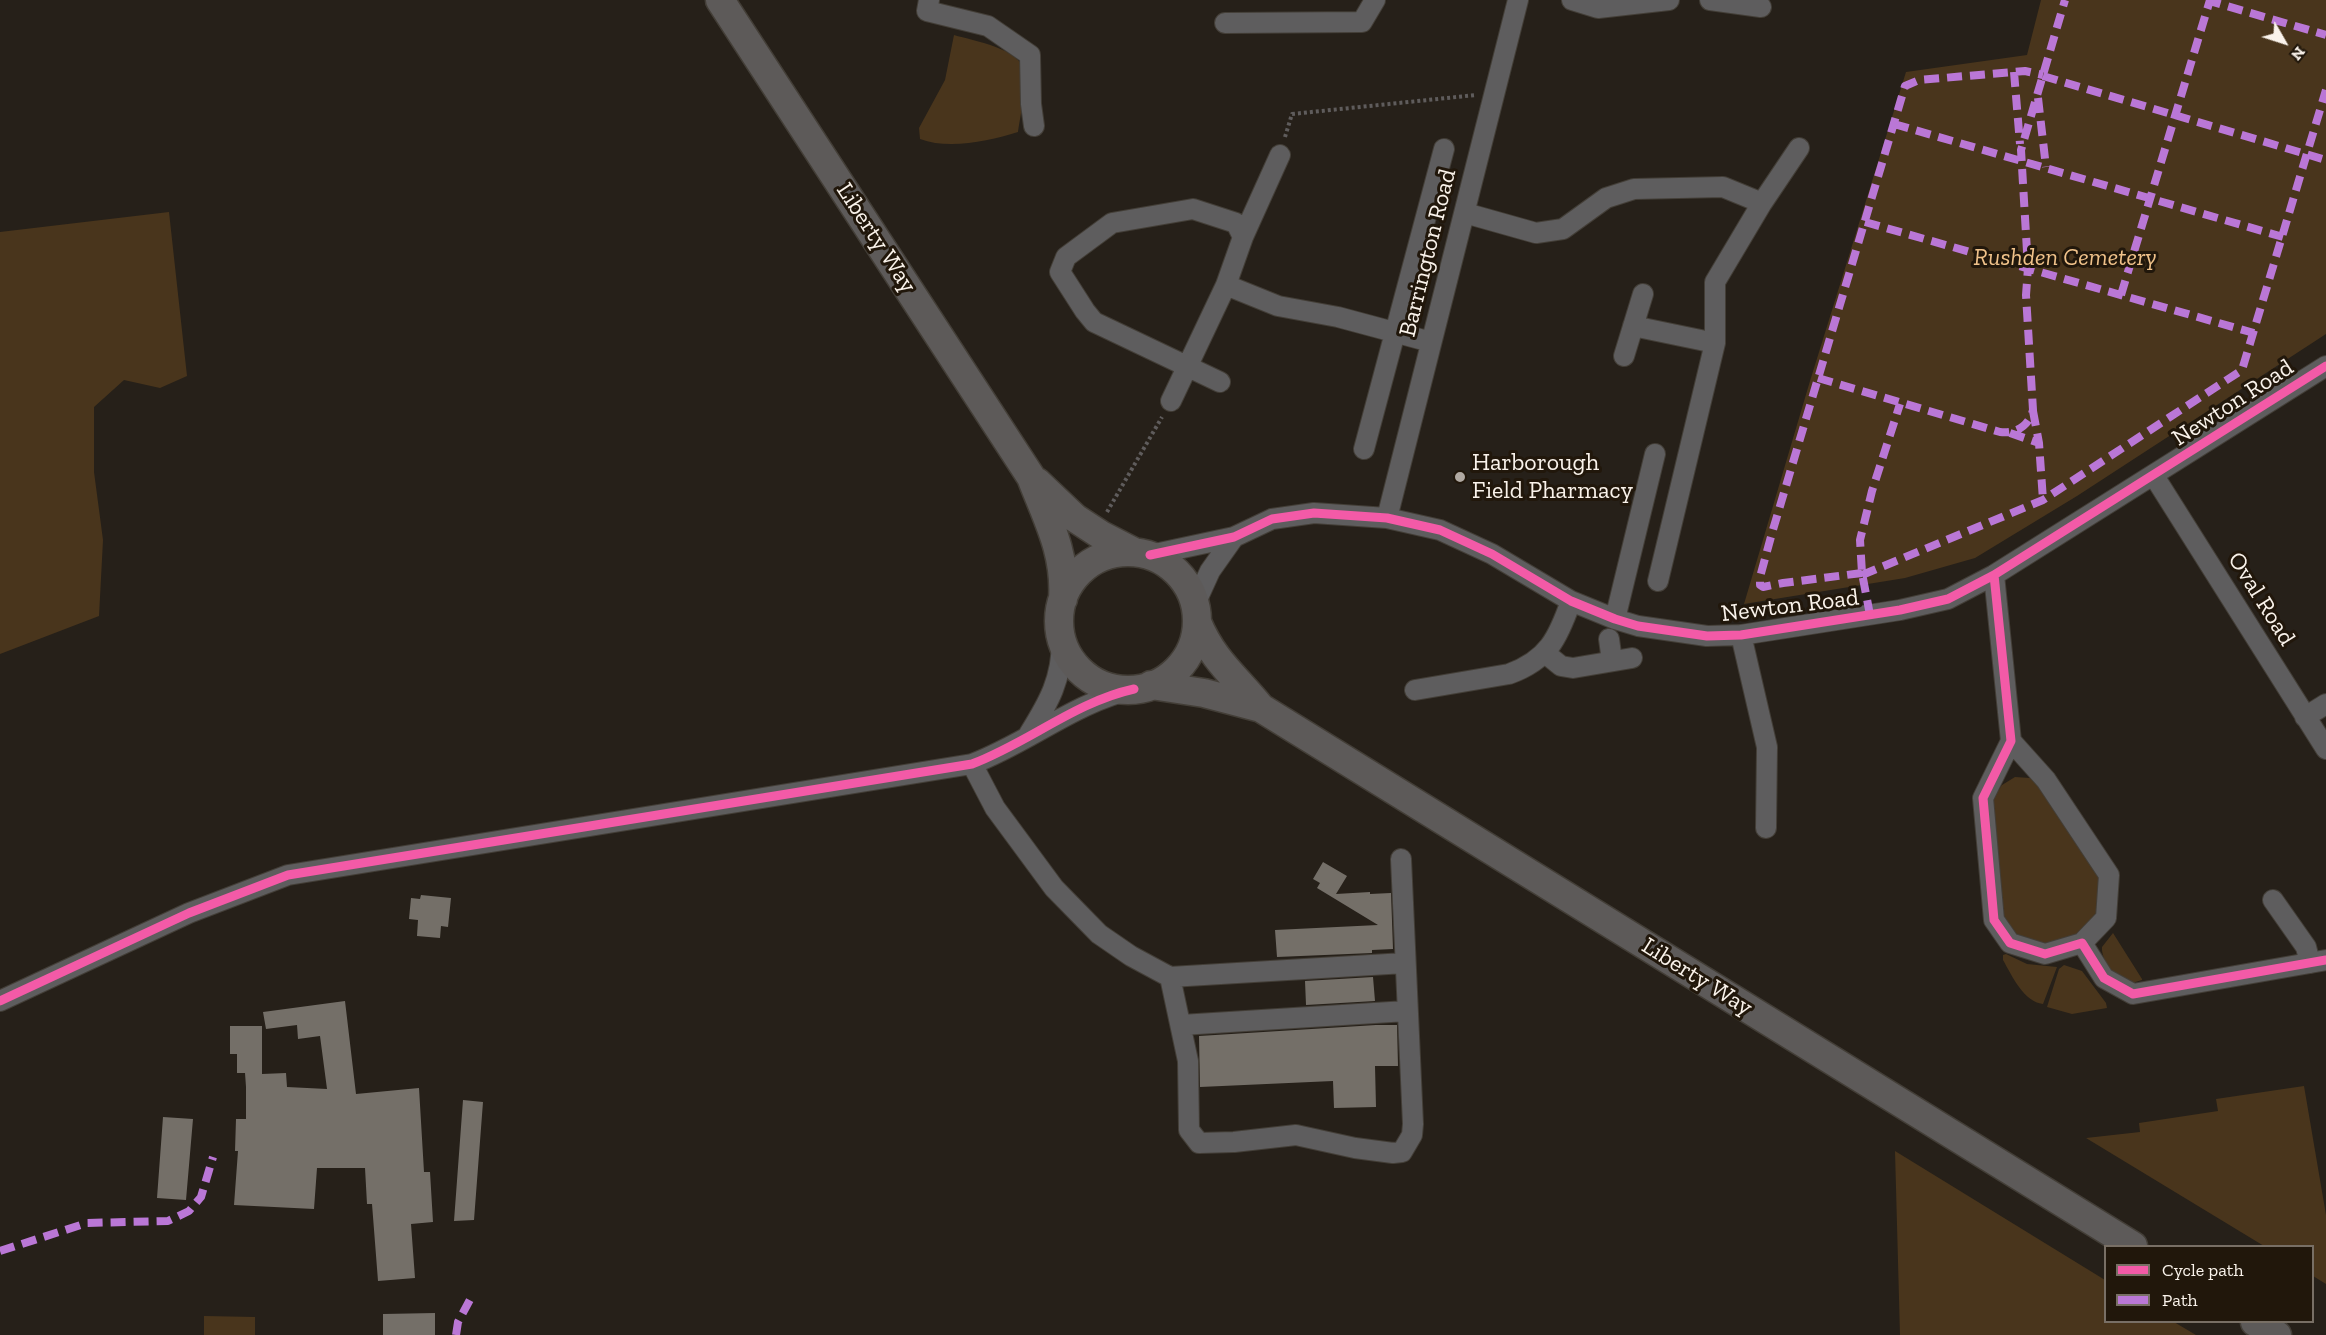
<!DOCTYPE html>
<html>
<head>
<meta charset="utf-8">
<style>
	body { margin:0 }
	#map { position:relative; width:2326px; height:1335px; overflow:hidden; background:#262019; font-family:"Zilla Slab",serif }
	canvas { display:block }
	.legend { position:absolute; left:2104px; top:1245px; width:210px; height:78px; box-sizing:border-box; background:#21170b; border:2px solid #786f65; margin:0; padding:8px 10px; list-style:none; font-size:18px; color:#faf3eb }
	.legend li { display:flex; align-items:center; gap:12px; height:30px }
	.legend b { width:30px; border:2px solid #786f65 }
	.north { position:absolute; left:2254px; top:12px; width:60px; height:60px; -webkit-text-stroke:4px #21170b; paint-order:stroke; rotate:129deg; font-size:16px; font-weight:700; line-height:24px; text-align:center; color:#faf3eb }
	.north::after { content:''; display:block; margin:auto; width:21px; height:27px; background:#faf3eb; clip-path:polygon(50% 0,100% 100%,50% 72%,0 100%) }
</style>
</head>
<body>
<div id="map">
<canvas width="2326" height="1335"></canvas>
<ul class="legend">
<li><b style="height:8px;background:#f35aa7"></b>Cycle path</li>
<li><b style="height:8px;background:#ba77d6"></b>Path</li>
</ul>
<div class="north">N</div>
</div>
<script>
const ctx = document.querySelector('canvas').getContext('2d');
ctx.lineJoin = 'round';
function paint(path, color) { ctx.fillStyle = color; ctx.fill(path, 'evenodd'); }
function trace(path, color, width, dash) { ctx.strokeStyle = color; ctx.lineWidth = width; ctx.lineCap = dash ? 'butt' : 'round'; ctx.setLineDash(dash || []); ctx.stroke(path); }
function write(font, color, halo, rows, align = 'center') {
  ctx.font = font + ' "Zilla Slab",serif'; ctx.lineWidth = 6; ctx.setLineDash([]); ctx.textBaseline = 'middle'; ctx.strokeStyle = halo; ctx.fillStyle = color; for (const [text, x, y, turn = 0] of rows) {
    ctx.save(); ctx.translate(x, y); ctx.rotate((+turn || 0) * Math.PI / 180); ctx.textAlign = isNaN(turn) ? turn : align; if (halo) ctx.strokeText(text, 0, 0); ctx.fillText(text, 0, 0); ctx.restore();
  }
}
const green = new Path2D(`
	M2041,0h285v334l-249,162 -102,62 -70,20 -161,26 66,-223 96,-309 121,-17z
	M954,35c20,6 66,13 71,37 2,12 -5,46 -7,60 -29,9 -69,18 -98,7l-1,-11 26,-48z
	M169,212l18,164 -27,12 -36,-8 -30,27v65l9,68 -4,76 -99,38v-422z
	M2015,777l15,1 8,3 62,93v37l-21,26 -30,11 -24,-5 -23,-19 -11,-123 11,-16z
	M2113,933l29,46v1c-7,2 -13,5 -20,1 -10,-4 -21,-24 -20,-34z
	M2006,954l21,10 30,3 -14,37c-19,-2 -31,-28 -40,-44v-5z
	M2064,965l18,6 24,32 1,5 -35,6 -25,-7 12,-38z
	M2304,1086l22,129v69l-13,-8 -1,-30h-48l-178,-108 54,-6 -1,-9 79,-12 -2,-12z
	M1895,1151l210,129 1,42h68l22,13h-296z
	M204,1316l51,1v18h-51z`);
const building = new Path2D(`
	M1323,862l24,14 -11,18 34,-2v2l21,-1 2,56 -21,1v3l-95,4 -2,-27 103,-5 -61,-37 3,-5 -7,-4z
	M421,895l30,3 -3,29 -7,-1 -1,12 -23,-2 1,-16 -9,-1 2,-21 9,1z
	M1373,977l2,24 -69,4 -1,-24z
	M345,1001l11,93 63,-6 5,84h6l3,50 -22,2 4,54 -37,3 -6,-77h-5l-2,-36h-48l-3,41 -80,-4 4,-54h-3l1,-32h10v-32l-1,-14h-8v-19h-7v-28h32v48l24,-1 1,14 40,2 -7,-53 -22,3 -1,-14 -31,4 -3,-17z
	M1376,1025h21l1,41h-23l1,41 -42,1 -1,-27 -133,6 -1,-51z
	M463,1100l20,2 -9,118 -20,1z
	M163,1117l30,2 -7,81 -29,-2z
	M435,1313v22h-52v-21z`);
const path = new Path2D(`
	M1285,137l7,-23 184,-19
	M1107,512l55,-95`);
const minor = new Path2D(`
	M929,0l-2,11 61,15 42,29 1,49 3,22
	M1572,0l26,8 71,-8
	M1710,0l51,7
	M1225,23l137,-1 13,-22
	M1465,213l71,20 27,-4 43,-31 28,-9 89,-2 39,16
	M1226,285l52,21 60,11 93,25
	M1633,326l82,17
	M1624,356l19,-62
	M1220,382l-126,-60 -9,-11 -25,-39 6,-15 46,-34 81,-14 43,14 7,14
	M1171,401l55,-116 17,-48 37,-82
	M1364,449l80,-300
	M2154,476l172,273
	M1387,518l131,-518
	M1150,555l84,-18 38,-18 42,-6 73,5 53,12 52,24 79,47 44,18 23,7 69,10 34,-1 159,-25 48,-11 46,-24 332,-209
	M1994,575l17,166 -28,57 11,122 16,23 35,11 37,-11 22,35 29,16 193,-34
	M1658,581l57,-238v-61l47,-79 37,-55
	M1195,604l15,-33 24,-34
	M1615,619l40,-165
	M1741,635l26,112 -1,81
	M1609,639l3,22
	M1545,653l16,13 12,2 59,-10
	M1415,690l94,-16c39,-14 49,-36 62,-73
	M2305,717l21,-13
	M1029,734c20,-32 33,-55 33,-94
	M2011,741l35,39 63,95 -3,43 -24,25
	M972,764l23,44 59,80 45,46 32,22 39,21 235,-14
	M2273,900l33,47 4,16
	M1170,977l18,84 1,69 10,13 35,-1 62,-7 59,13 38,5 9,-1 10,-17 1,-11 -12,-265
	M0,1001l189,-88 99,-38 684,-111c56,-21 103,-62 162,-75
	M1181,1025l226,-14`);
const highway = new Path2D(`
	M720,0l311,477c16,42 35,75 32,122
	M1037,482l38,36 26,17 33,17
	M1059 621a69 69 0 1 1 138 0a69 69 0 1 1-138 0Z
	M1197,622c16,39 39,55 64,86l872,538
	M1151,685l53,8 57,15
	M2255,1322l22,13`);
const quiet = new Path2D(`
	M2206,0l120,35
	M2014,72l6,72
	M2043,76l283,84
	M2038,98l8,69
	M1894,124l389,113
	M1865,222l389,111
	M2121,295l89,-295
	M1818,378l182,54c16,2 29,-6 33,-22l-7,-115 2,-27 -7,-118 44,-150
	M2033,411l6,32 4,57
	M2010,433l29,10
	M1862,573l-79,10 -20,4 -3,-2v-8l12,-44 133,-447 14,-6 106,-9 18,4
	M1862,575l181,-75 199,-130 84,-280
	M1870,615l-8,-42 -2,-33 12,-49 28,-87
	M0,1251l87,-28 81,-2 21,-10 12,-14 12,-40
	M456,1335l2,-13 15,-28`);
const cycleway = new Path2D(`
	M1150,555l84,-18 38,-18 42,-6 73,5 53,12 52,24 79,47 44,18 23,7 69,10 34,-1 159,-25 48,-11 46,-24 332,-209
	M1994,575l17,166 -28,57 11,122 16,23 35,11 37,-11 22,35 29,16 193,-34
	M0,1001l189,-88 99,-38 684,-111c56,-21 103,-62 162,-75`);
const markers = [
	[1460,477,6,"#b0a9a2"]
];
const streetNames = [
	["Liberty Way",876,238,57],
	["Barrington Road",1428,253,-76],
	["Newton Road",2233,403,-33],
	["Oval Road",2261,599,58],
	["Newton Road",1790,606,-7],
	["Liberty Way",1697,977,32]
];
const parkNames = [
	["Rushden Cemetery",2065,258]
];
const poiNames = [
	["Harborough",1472,463],
	["Field Pharmacy",1472,491]
];
paint(green, '#49351c');
paint(building, '#746f68');
trace(minor, '#433e37', 22);
trace(highway, '#433e37', 31);
trace(path, '#5f5c5c', 4, [3, 3]);
trace(minor, '#5e5d5e', 20);
trace(highway, '#5d5a59', 28);
trace(quiet, '#ba77d6', 8, [15, 8]);
trace(cycleway, '#f35aa7', 9);
for (const [x, y, r, color] of markers) { const dot = new Path2D(); dot.arc(x, y, r, 0, 2 * Math.PI); ctx.fillStyle = color; ctx.fill(dot); trace(dot, '#21170b', 2); }
write('24px', '#faf3eb', '#21170b', streetNames);
write('italic 24px', '#f0c28a', '#21170b', parkNames);
write('24px', '#faf3eb', '#21170b', poiNames, 'left');
</script>
</body>
</html>
